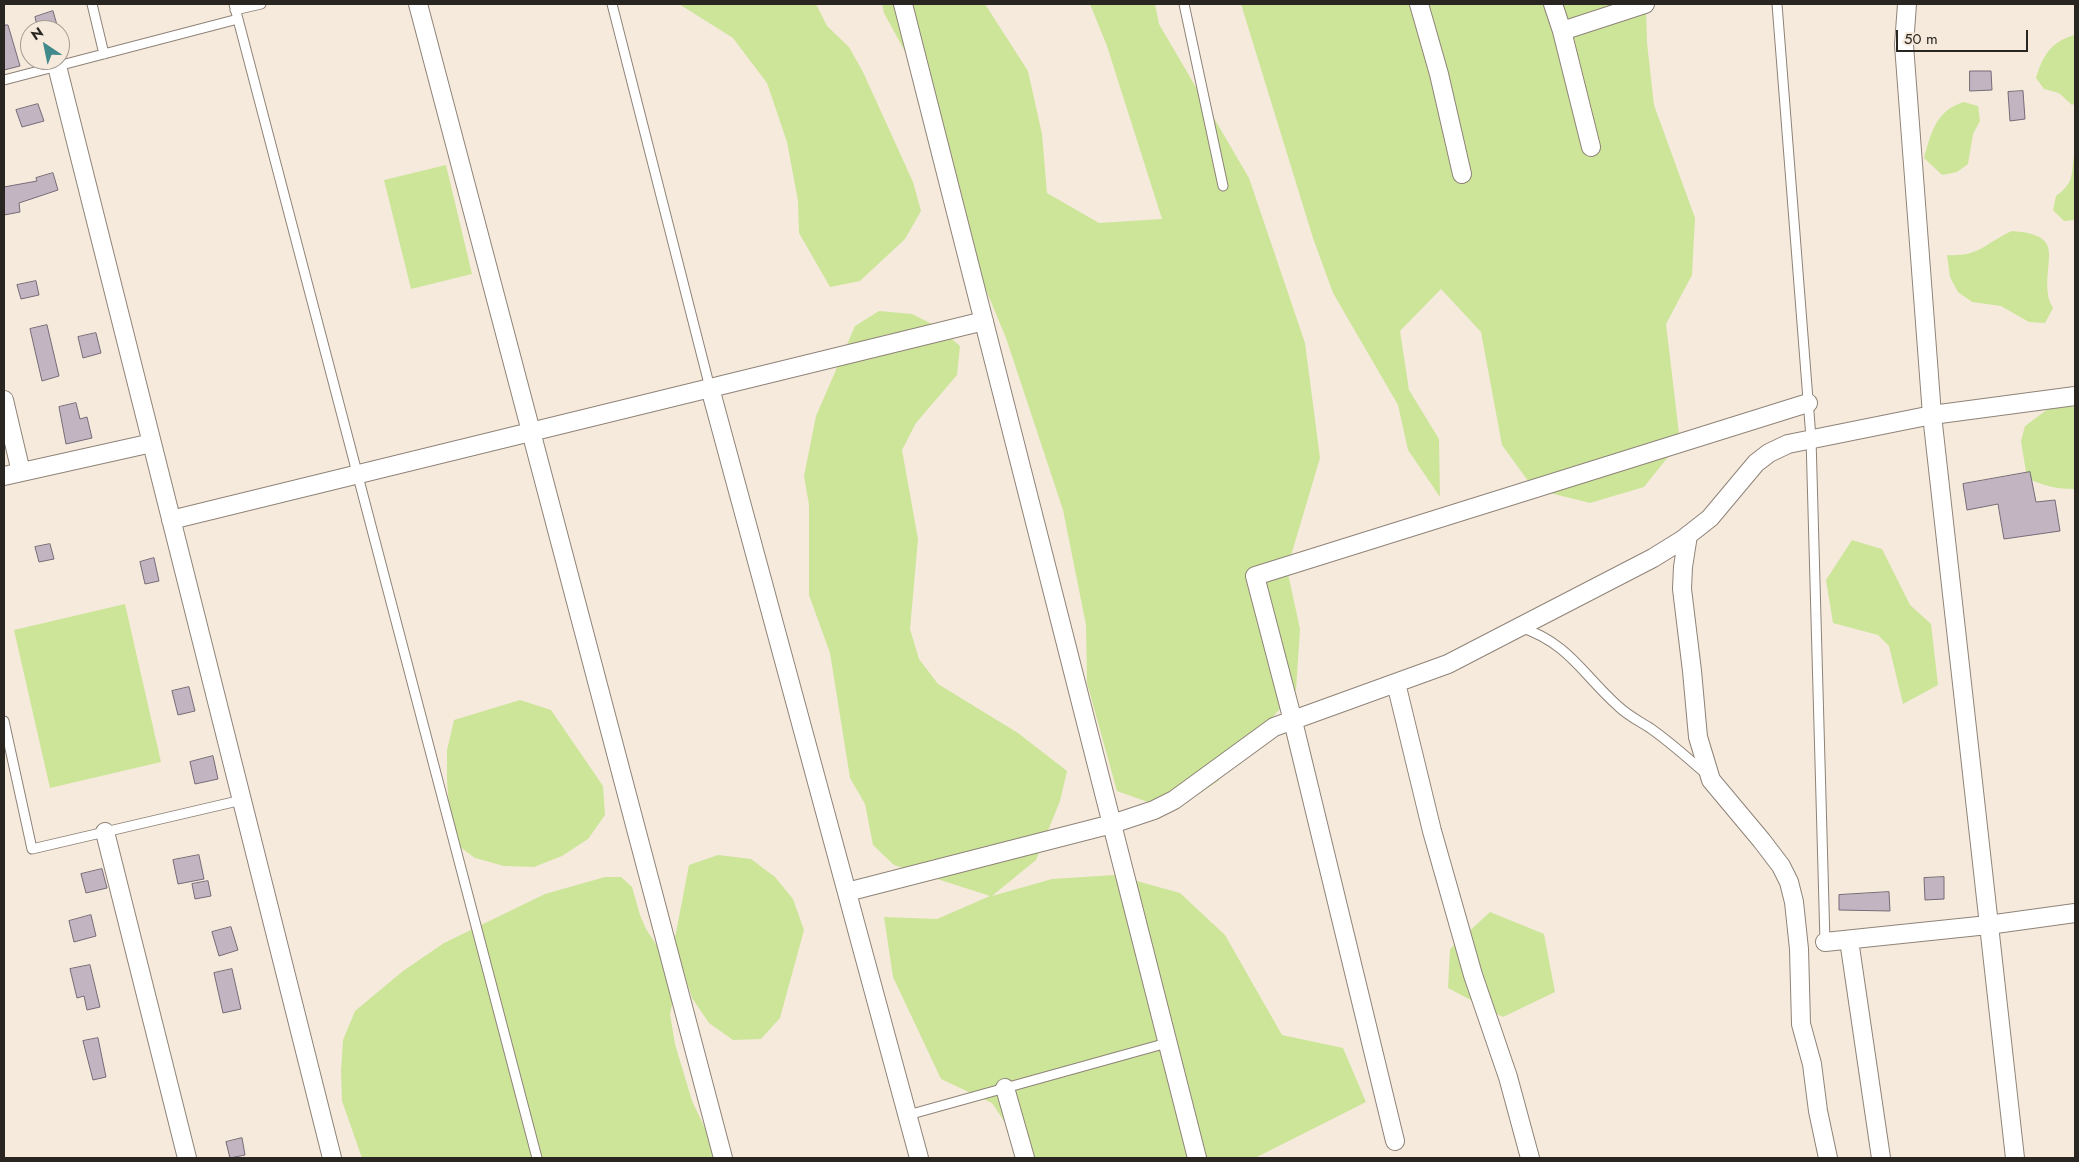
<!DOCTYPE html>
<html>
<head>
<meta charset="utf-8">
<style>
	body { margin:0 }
	#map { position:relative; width:2079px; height:1162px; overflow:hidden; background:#f6eadd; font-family:Jost,sans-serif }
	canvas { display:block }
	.frame { position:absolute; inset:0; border:5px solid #292520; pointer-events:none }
	.north { position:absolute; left:20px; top:20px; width:50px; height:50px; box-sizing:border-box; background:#f6eadd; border:1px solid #a49b91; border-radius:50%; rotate:326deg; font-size:14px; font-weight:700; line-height:20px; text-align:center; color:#292520 }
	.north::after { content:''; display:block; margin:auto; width:18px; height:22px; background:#41898a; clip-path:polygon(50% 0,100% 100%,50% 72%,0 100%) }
	.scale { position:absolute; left:1896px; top:30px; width:132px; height:22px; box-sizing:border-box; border:2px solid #292520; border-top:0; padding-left:6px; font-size:15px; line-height:18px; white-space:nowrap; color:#292520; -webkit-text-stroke:4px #f6eadd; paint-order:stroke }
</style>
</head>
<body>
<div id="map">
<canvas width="2079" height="1162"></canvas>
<div class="frame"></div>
<div class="north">N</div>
<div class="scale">50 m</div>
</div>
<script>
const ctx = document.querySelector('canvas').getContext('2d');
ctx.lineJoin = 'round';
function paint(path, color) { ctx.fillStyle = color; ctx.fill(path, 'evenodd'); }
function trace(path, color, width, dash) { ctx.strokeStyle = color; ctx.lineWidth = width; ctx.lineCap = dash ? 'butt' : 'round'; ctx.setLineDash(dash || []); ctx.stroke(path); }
const green = new Path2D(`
	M679,4h137l11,22 22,21 14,25 50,110 8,29 -16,28 -45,42 -30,6 -31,-54 -1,-32 -11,-59 -20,-59 -34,-45z
	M882,4h103l43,67 14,63 5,59 52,30 63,-4 -55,-173 -17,-42h65l4,20 90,154 56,165 15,115 -33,111 13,60 -4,61 -78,91 -45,30 -56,-20 -30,-108 -1,-58 -23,-115 -57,-172 -46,-111 -21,-113 -55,-101z
	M1241,4h405l1,39 7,62 41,113 -3,57 -26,49 14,118 -36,45 -54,16 -56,-14 -32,-44 -21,-113 -40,-43 -41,42 9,59 30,49 1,58 -32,-47 -10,-45 -65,-112 -20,-55z
	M2074,35l1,68 -3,2 -13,-12 -15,-4 -8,-11c7,-23 15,-36 38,-43z
	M1964,102l14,4 2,15 -7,13 -5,30 -11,8 -15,3 -18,-17c7,-25 12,-48 40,-56z
	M2075,150v70l-11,1 -11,-11 3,-14c21,-15 14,-24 19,-46z
	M446,165l26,109 -61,15 -27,-109z
	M2012,231c54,4 32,26 36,63 0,5 3,10 5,14l-8,15 -16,-1 -28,-16 -29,-4 -14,-10 -8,-15 -3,-22c33,2 38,-12 65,-24z
	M879,311l33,3 26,13 22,19 -3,29 -41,48 -14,27 16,89 -8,90 9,30 19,25 80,49 49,38 -7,30 -24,59 -44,36 60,-17 63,-4 65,18 45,42 57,100 61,13 23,54 -111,56h-226l-37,-55 -51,-24 -48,-102 -9,-60 53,2 53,-23 -96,-31 -21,-20 -8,-41 -15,-26 -20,-125 -21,-58v-90l-5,-29 12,-60 39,-90z
	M2061,406l14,1v82c-18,0 -32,-3 -48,-11l-6,-37 4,-15 23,-17z
	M1852,540l30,9 28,56 21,19 7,61 -35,19 -14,-58 -11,-11 -45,-12 -7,-43z
	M125,604l36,158 -111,26 -36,-158z
	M520,700l31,10 52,76 2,29 -17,24 -26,17 -28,11 -30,-1 -29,-8 -23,-17 -5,-60v-31l7,-30z
	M718,855l33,4 24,18 18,22 11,31 -24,88 -19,21 -28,1 -24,-17 -17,-25 -18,-55 15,-78z
	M605,877h16l11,10 8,28 6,14 17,26 10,45 -3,14 5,30 17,57 22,46 -1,11h-351l-20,-57 -1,-30 2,-31 12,-29 48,-40 41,-28 101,-49z
	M1490,912l54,22 11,58 -52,25 -55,-29 2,-39z`);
const building = new Path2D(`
	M53,11l4,14 -19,5 -3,-13z
	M4,25h4l12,41 -16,4z
	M1970,71h21l1,19 -22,1z
	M2023,91l2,28 -15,2 -2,-29z
	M38,104l6,17 -22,6 -6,-17z
	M53,173l5,17 -39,13 1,9 -16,3v-28l33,-6 -1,-3z
	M36,281l3,14 -18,4 -4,-14z
	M47,325l12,51 -17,5 -12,-52z
	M96,333l5,20 -18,5 -5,-21z
	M76,403l4,16 7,-2 5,21 -26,6 -7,-37z
	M2030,472l6,30 19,-2 5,31 -56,8 -6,-35 -31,6 -4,-26z
	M50,544l4,15 -15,3 -4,-15z
	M154,558l5,23 -14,3 -5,-22z
	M189,687l6,24 -17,4 -6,-24z
	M213,756l5,23 -23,5 -5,-22z
	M199,855l5,24 -26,5 -5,-24z
	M102,869l5,19 -21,5 -5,-19z
	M1944,877v22l-19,1 -1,-22z
	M208,881l3,15 -16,3 -3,-15z
	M1889,892l1,19 -51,-1v-15z
	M91,915l5,21 -22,6 -5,-21z
	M231,927l7,23 -19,6 -7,-24z
	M90,965l10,42 -13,3 -3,-14 -7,2 -7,-29z
	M232,969l9,40 -18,4 -9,-40z
	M98,1038l8,39 -13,3 -10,-39z
	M242,1138l3,17 -15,3 -4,-16z`);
const lane = new Path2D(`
	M92,4l12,50
	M234,4l303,1154
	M612,4l98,384
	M1184,4l39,182
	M1777,4l34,434 14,504
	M235,10l26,-6
	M4,80l234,-61
	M1520,627c49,16 63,48 98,79 9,9 21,15 32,22 20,14 38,30 56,46
	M4,721l28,128 210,-49
	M908,1115l259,-72`);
const street = new Path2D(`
	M418,4l305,1154
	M903,4l294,1154
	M1419,4l20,70 23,100
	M1553,4l9,27 83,-27
	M1907,4l-3,41 28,370 83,743
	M1562,31l29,116
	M57,66l275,1092
	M710,388l209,770
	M4,400l17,72
	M4,476l148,-33
	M171,520l813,-199
	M1688,535l-5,32 -1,22 10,82 6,66 13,43 51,61 19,25 8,16 5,20 5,47 2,75 11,40 6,47 10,47
	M1396,683l36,148 41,144 35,102 22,81
	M105,832l82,326
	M847,892l265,-68 42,-14 20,-10 100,-73 174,-63 205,-106 29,-18 28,-22 46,-55 13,-10 19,-9 144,-29 143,-19
	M1849,940l32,218
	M1825,942l163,-17 87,-12
	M1005,1088l20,70
	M1395,1141l-102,-420 -38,-145 553,-173`);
paint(green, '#cce599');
paint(building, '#c2b5c1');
trace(building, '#766b76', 1);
trace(lane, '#8f8378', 11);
trace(street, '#8f8378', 20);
trace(lane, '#fff', 9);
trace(street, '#fff', 18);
</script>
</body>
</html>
